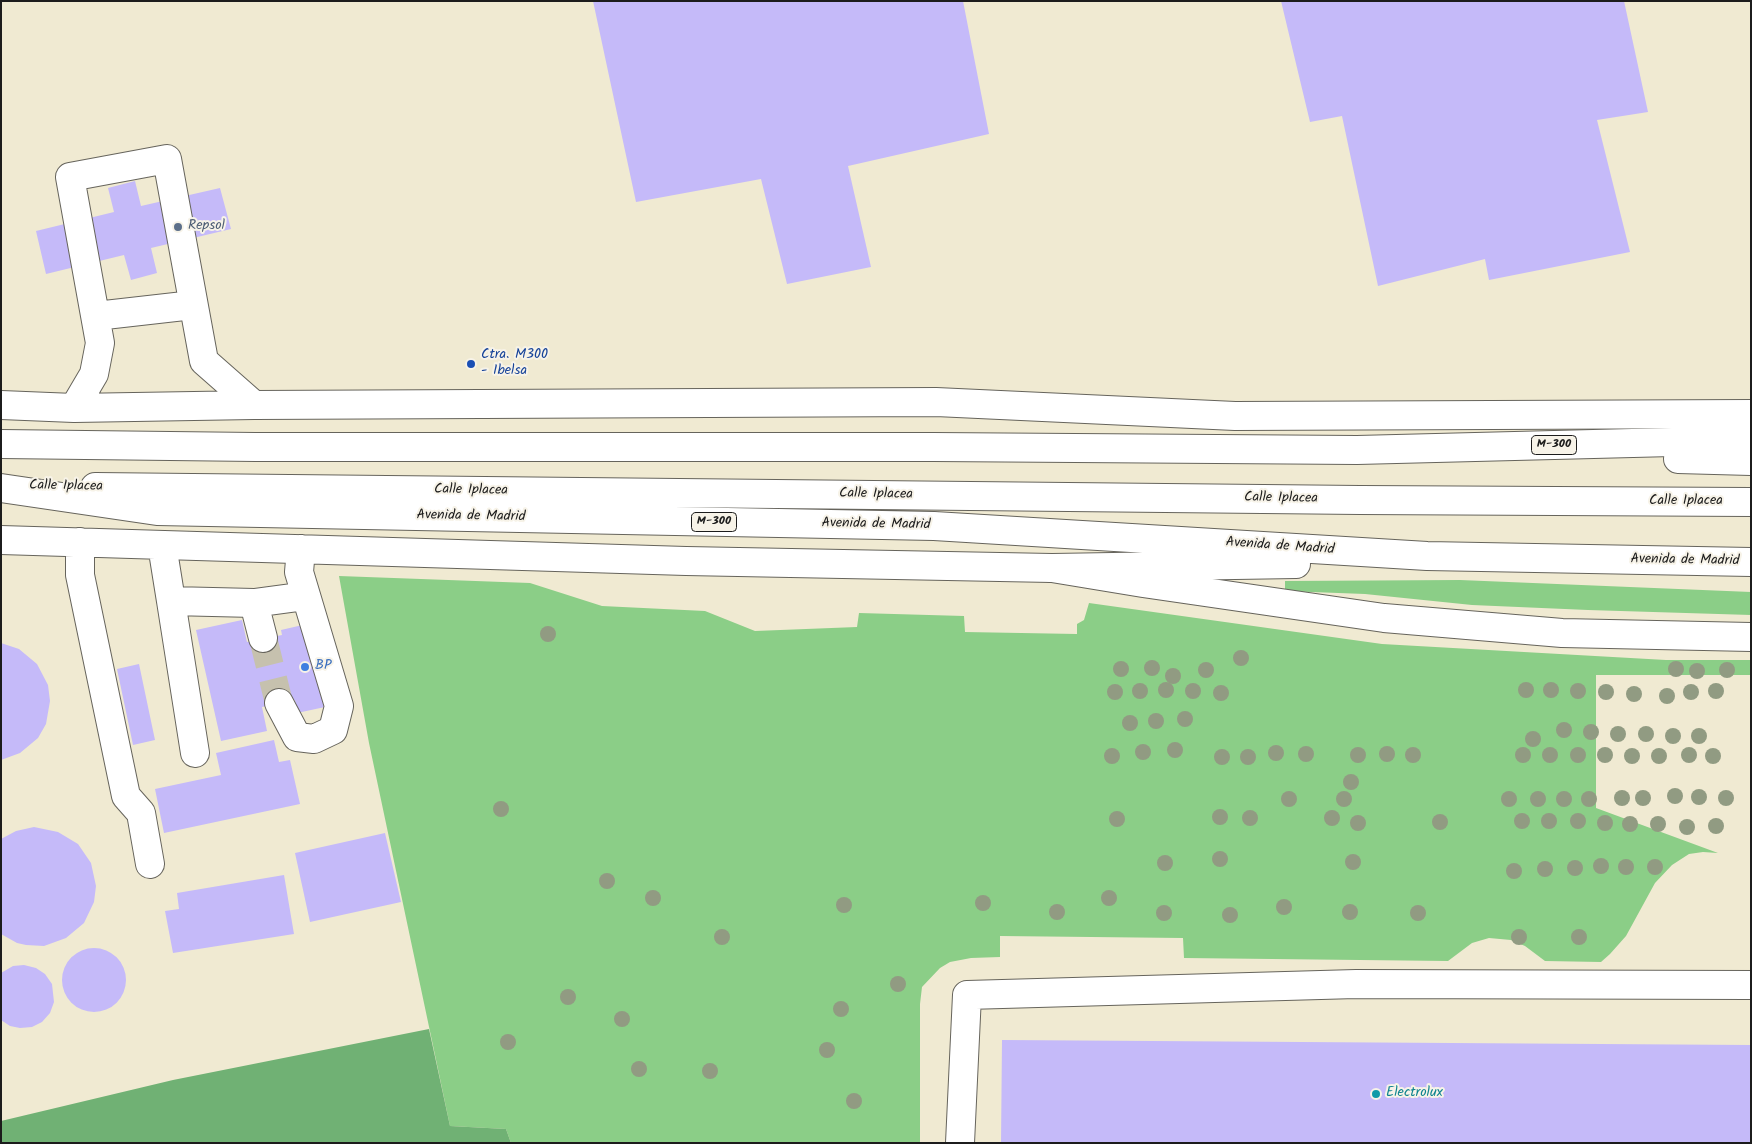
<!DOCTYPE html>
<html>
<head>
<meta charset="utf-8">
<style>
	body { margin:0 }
	#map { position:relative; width:1752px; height:1144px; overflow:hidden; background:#f0ead2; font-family:Kalam,sans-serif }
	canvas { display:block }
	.frame { position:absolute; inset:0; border:2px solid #1c1c1c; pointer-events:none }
</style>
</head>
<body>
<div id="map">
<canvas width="1752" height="1144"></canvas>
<div class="frame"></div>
</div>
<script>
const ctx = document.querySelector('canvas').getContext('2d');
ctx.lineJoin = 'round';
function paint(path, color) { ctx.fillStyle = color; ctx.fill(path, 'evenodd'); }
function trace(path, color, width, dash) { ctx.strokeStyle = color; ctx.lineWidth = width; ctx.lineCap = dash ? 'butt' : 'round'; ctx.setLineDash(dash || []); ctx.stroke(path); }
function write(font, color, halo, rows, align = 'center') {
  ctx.font = font + ' Kalam,sans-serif'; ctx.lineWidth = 4; ctx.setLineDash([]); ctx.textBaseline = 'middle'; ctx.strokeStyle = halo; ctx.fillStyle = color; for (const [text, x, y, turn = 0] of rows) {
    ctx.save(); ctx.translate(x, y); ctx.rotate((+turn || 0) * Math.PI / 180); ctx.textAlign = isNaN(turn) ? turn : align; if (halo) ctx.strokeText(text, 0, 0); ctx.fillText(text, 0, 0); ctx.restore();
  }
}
const green = new Path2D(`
	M339,576l191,7 72,23 103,5 50,20 102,-4 2,-14 105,3 1,16 112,2v-10l7,-4 5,-17 293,41 284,16h85v15h-155v133l122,45 -15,-1 -14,2 -17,11 -17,18 -29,53 -16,18 -9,8 -56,-1 -20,-15 -14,-6 -22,-2 -17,5 -24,18 -264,-3 -1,-20 -183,-2v21l-29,1 -21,4 -10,6 -18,19 -2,17v139h-409l-5,-14 -56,-3 -81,-383z
	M1460,580l291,12v23l-163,-5 -116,-5 -107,-11 -80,-3v-10z`);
const forest = new Path2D(`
	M429,1029l21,97 56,3 5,14h-510v-22l172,-41z`);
const building = new Path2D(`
	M593,1h370l26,133 -141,32 23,101 -84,17 -26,-105 -125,23z
	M1281,1h343l24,111 -51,8 33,132 -141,28 -4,-21 -107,27 -36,-170 -32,6z
	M135,181l6,25 79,-18 11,41 -80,19 6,25 -26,7 -7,-25 -78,19 -10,-43 78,-19 -6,-24z
	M242,620l5,22 35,-7 -1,-5 26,-6 18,83 -28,6 -2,-13 -33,7 5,24 -46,10 -25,-111z
	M1,643l18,6 18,15 11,21 2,16 -4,23 -8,14 -18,15 -19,7z
	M139,664l16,76 -22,5 -16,-76z
	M274,740l5,22 11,-2 10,44 -136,29 -9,-44 66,-14 -5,-22z
	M34,827l24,5 20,12 13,19 5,23 -2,16 -10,21 -18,15 -22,8 -18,-1 -9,-2 -16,-9v-95l15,-8z
	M385,833l16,69 -91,20 -15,-69z
	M284,875l10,59 -121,19 -8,-42 14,-2 -2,-16z
	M62 980a32 32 0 1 1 64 0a32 32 0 1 1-64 0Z
	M24,965l12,3 9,6 7,10 2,18 -4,11 -8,9 -10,5 -12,1 -10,-2 -9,-6v-47l12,-7z
	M1002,1040l749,5v98h-750z`);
const minorTunnel = new Path2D(`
	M263,638l16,65`);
const minor = new Path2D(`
	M96,316l97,-11
	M1,405l73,3 180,-3 682,-3 299,14 516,-2
	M74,408l20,-34 6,-31 -30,-166 97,-18 37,202 50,44
	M1,540l685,21 366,7 91,15 241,35 178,15 189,4
	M80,542v33l46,221 15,17 9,51
	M162,545l9,56 83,2 52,-7
	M171,601l24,152
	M254,603l9,35
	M279,703l18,34 17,2 19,-9 6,-24 -40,-134 2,-23
	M960,1143l7,-148 389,-11 395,1`);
const major = new Path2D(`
	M1,444l254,3h679l423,3 394,-10
	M1678,459l73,2
	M95,487l1265,13 391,2
	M1,488l156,23 777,15 493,30 324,6
	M1052,568l244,-4`);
const trees = [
	[548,634],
	[1241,658],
	[1152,668],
	[1121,669],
	[1676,669],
	[1206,670],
	[1727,670],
	[1697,671],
	[1173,676],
	[1166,690],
	[1526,690],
	[1551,690],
	[1140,691],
	[1193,691],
	[1578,691],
	[1716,691],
	[1115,692],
	[1606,692],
	[1691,692],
	[1221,693],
	[1634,694],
	[1667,696],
	[1185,719],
	[1156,721],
	[1130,723],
	[1564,730],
	[1591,732],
	[1618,734],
	[1646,734],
	[1673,736],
	[1699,736],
	[1533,739],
	[1175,750],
	[1143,752],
	[1276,753],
	[1306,754],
	[1387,754],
	[1358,755],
	[1413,755],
	[1523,755],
	[1550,755],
	[1578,755],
	[1605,755],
	[1689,755],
	[1112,756],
	[1632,756],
	[1659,756],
	[1713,756],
	[1222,757],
	[1248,757],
	[1351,782],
	[1675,796],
	[1699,797],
	[1622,798],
	[1643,798],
	[1726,798],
	[1289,799],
	[1344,799],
	[1509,799],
	[1538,799],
	[1564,799],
	[1589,799],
	[501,809],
	[1220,817],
	[1250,818],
	[1332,818],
	[1117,819],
	[1522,821],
	[1549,821],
	[1578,821],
	[1440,822],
	[1358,823],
	[1605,823],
	[1630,824],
	[1658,824],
	[1716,826],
	[1687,827],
	[1220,859],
	[1353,862],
	[1165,863],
	[1601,866],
	[1626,867],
	[1655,867],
	[1575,868],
	[1545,869],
	[1514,871],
	[607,881],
	[653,898],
	[1109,898],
	[983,903],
	[844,905],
	[1284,907],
	[1057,912],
	[1350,912],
	[1164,913],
	[1418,913],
	[1230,915],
	[722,937],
	[1519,937],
	[1579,937],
	[898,984],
	[568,997],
	[841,1009],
	[622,1019],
	[508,1042],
	[827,1050],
	[639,1069],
	[710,1071],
	[854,1101]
];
const markers = [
	[178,227,5,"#5c6f8a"],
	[471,364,5,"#1a4fb4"],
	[305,667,5,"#3f7fe0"],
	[1376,1094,5,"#0f9aa8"]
];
const shields = [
	[1554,445,45],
	[714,522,45]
];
const shieldNames = [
	["M-300",1554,445],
	["M-300",714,522]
];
const serviceNames = [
	["Repsol",188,227]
];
const transitNames = [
	["Ctra. M300",481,356],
	["- Ibelsa",481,372]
];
const streetNames = [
	["Calle Iplacea",66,487,1],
	["Calle Iplacea",471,491,1],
	["Calle Iplacea",876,495,1],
	["Calle Iplacea",1281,499,1],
	["Calle Iplacea",1686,502],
	["Avenida de Madrid",471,517,1],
	["Avenida de Madrid",876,525,1],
	["Avenida de Madrid",1280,547,4],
	["Avenida de Madrid",1685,561,1]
];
const shopNames = [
	["BP",315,667]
];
const cultureNames = [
	["Electrolux",1386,1094]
];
paint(green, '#8bce87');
paint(forest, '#70b174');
paint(building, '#c5baf9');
trace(minorTunnel, '#c6c1ae', 28, [28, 14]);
trace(minor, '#66645c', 30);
trace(major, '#66645c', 30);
trace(minor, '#fff', 28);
trace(major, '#fff', 28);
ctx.fillStyle = '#919b82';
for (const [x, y] of trees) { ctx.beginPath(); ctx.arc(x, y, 8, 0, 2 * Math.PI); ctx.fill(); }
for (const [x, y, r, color] of markers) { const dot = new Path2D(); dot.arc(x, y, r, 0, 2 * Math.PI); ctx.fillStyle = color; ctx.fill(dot); trace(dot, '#f7f3e8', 2); }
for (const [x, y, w] of shields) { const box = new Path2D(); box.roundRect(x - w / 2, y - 9.5, w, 19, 4); ctx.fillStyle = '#f7f3e8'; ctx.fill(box); trace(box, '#1c1c1c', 1); }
write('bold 12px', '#1c1c1c', null, shieldNames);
write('14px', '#4e5e75', '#f7f3e8', serviceNames, 'left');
write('14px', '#164399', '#f7f3e8', transitNames, 'left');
write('14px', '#1c1c1c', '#f7f3e8', streetNames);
write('14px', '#366cbe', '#f7f3e8', shopNames, 'left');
write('14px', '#0d838f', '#f7f3e8', cultureNames, 'left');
</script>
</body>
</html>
